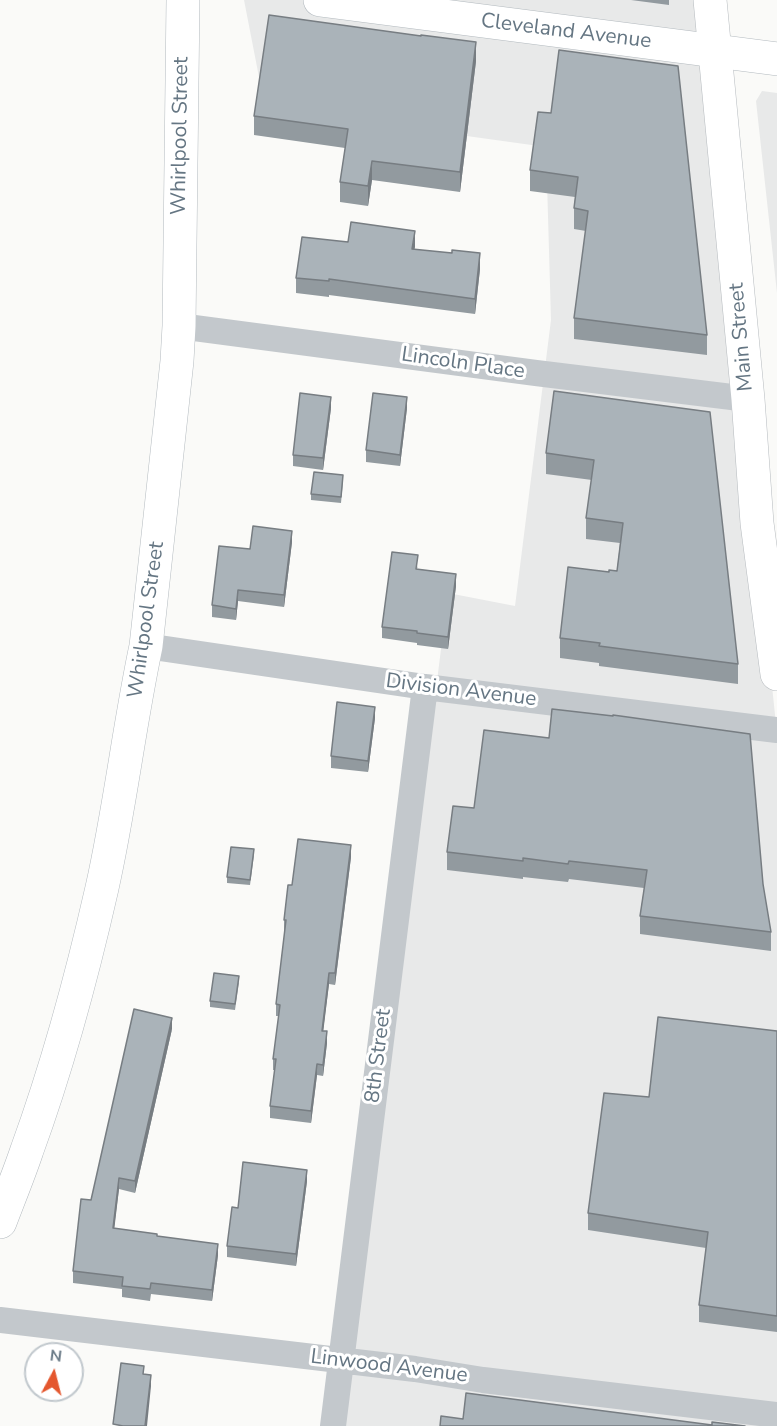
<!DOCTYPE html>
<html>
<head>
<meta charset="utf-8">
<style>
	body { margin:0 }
	#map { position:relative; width:777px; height:1426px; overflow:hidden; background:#fafaf8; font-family:"Nunito Sans",sans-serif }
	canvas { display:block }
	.north { position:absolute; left:24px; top:1342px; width:60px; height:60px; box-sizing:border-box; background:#fff; border:2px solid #c1c8cd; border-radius:50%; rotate:7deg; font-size:16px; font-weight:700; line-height:24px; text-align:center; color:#657683 }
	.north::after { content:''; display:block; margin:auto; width:21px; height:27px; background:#e4572e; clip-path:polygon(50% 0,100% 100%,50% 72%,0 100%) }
</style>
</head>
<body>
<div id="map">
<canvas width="777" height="1426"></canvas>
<div class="north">N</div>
</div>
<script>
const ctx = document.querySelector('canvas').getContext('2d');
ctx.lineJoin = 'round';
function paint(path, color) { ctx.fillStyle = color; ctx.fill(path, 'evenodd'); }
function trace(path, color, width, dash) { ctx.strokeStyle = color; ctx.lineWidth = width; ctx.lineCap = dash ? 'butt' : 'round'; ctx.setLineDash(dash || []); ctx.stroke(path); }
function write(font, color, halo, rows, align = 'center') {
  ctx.font = font + ' "Nunito Sans",sans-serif'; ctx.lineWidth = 6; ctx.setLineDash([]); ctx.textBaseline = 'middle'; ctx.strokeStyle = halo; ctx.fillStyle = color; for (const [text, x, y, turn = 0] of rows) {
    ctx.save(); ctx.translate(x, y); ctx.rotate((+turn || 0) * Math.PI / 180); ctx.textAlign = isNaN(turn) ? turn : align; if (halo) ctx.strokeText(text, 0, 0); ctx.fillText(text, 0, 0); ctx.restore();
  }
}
const built = new Path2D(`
	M244,0h457l76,734v692h-433l104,-833 67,13 36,-286 -5,-173 -281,-39z
	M762,91l15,2v200l-21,-192z`);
const street = new Path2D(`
	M179,326l357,47 212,26
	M146,646l279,41 352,43
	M0,1320l415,49 68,11 294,35
	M333,1426l92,-739`);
const secondary = new Path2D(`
	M320,0l457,59
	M0,1222c9,-24 19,-48 27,-72 31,-85 55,-174 75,-262 18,-80 27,-162 44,-242l31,-285 2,-35 4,-326`);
const primary = new Path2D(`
	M710,0l38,399 9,124 20,151`);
const wall = new Path2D(`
	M631,0h38v5z
	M476,61l-16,131 -88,-12 -4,26 -28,-4v-20l5,-34 -91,-13v-19z
	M538,112l169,223v20l-133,-16v-21l12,-87 -12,-2v-21l1,-11 -45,-6v-21z
	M348,242l66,7 66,20 -5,45 -146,-19v2l-33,-4v-15z
	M554,391l184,273v20l-139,-18v-3l-39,-5v-20l49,-66 8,-1 3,-28 -34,-4v-21l6,-38 -46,-6v-21z
	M331,408l-8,62 -30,-4v-11z
	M407,408l-7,58 -34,-4v-12z
	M343,481l-2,22 -30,-3v-6z
	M292,542l-8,65 -46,-6 -2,19 -24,-3v-12z
	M418,566l-1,3 39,17 -8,63 -31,-4v-2l-35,-5v-11z
	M375,718l-7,54 -37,-4v-12z
	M453,806l310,78 8,48v19l-131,-17v-18l4,-28 -75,-9 -1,3 -45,-5v2l-76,-9v-18z
	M254,855l-4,30 -23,-2v-6z
	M351,857l-16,128 -6,-1 -6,47 4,12 -4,33 -6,-1 -6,48 -41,-5v-12l5,-36h-2v-11l6,-43h-3v-12l9,-73h-1v-11l8,-35z
	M239,982l-4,28 -25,-3v-6z
	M172,1029l-37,164 -16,-4 -5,39 43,8 61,19 -6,46 -61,-7 -1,7 -28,-4v-8l-49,-6v-12l18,-71z
	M777,1031v301l-78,-10v-17l7,-57 -118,-18v-17l61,-116z
	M307,1181l-11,85 -69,-9v-11z`);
const shadedWall = new Path2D(`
	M476,42v19l-16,131v-20z
	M372,161v19l-4,26v-20z
	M415,231v16l-3,17v-15z
	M480,253v16l-5,45v-15z
	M331,397v11l-8,62v-12z
	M407,397v11l-7,58v-11z
	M292,531v11l-8,65v-12z
	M456,574v12l-8,63v-12z
	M238,590v11l-2,19v-11z
	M375,707v11l-7,54v-11z
	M351,845v12l-16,128v-12z
	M329,973v11l-7,58v-11z
	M172,1018v11l-37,164v-12z
	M327,1031v12l-4,33v-11z
	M317,1064v11l-6,48v-12z
	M307,1170v11l-11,85v-12z
	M119,1178v11l-6,51v-12z
	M218,1244v11l-6,46v-11z
	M151,1375v11l-4,40h-2z`);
const building = new Path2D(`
	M269,15l152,21v-1l55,7 -16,130 -88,-11 -4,25 -28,-4 8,-53 -94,-13z
	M559,50l119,16 29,269 -133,-17 14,-107 -14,-3 4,-31 -48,-7 8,-58 13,1z
	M351,222l64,9 -3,18 40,4v-3l28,3 -5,46 -146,-20v2l-33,-3 6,-41 46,5z
	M554,391l156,21 28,252 -139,-18 1,-3 -40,-5 8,-71 41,5v-2l8,1 6,-48 -37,-5 8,-58 -48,-7z
	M300,393l31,4 -8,61 -30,-3z
	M373,393l34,4 -7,58 -34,-5z
	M314,472l29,3 -2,22 -30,-3z
	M253,526l39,5 -8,64 -46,-5 -2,19 -24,-4 7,-59 31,3z
	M392,552l26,3 -2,14 40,5 -8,63 -31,-4v-2l-35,-4z
	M337,702l38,5 -7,54 -37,-5z
	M552,709l61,7v-1l137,19 13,150 8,48 -131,-16 7,-46 -78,-9 -1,3 -45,-6v3l-76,-9 6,-46 21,2 10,-78 65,8z
	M298,839l53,6 -16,128h-6l-7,58h5l-4,34 -6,-1 -6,47 -41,-5 6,-47h-3l7,-54 -4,-1 10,-84h-2l4,-35h4z
	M231,847l23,2 -4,31 -23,-3z
	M214,973l25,3 -4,28 -25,-3z
	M134,1009l38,9 -37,163 -16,-3 -6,50 44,6v2l61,8 -6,46 -61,-7 -1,6 -28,-3 1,-9 -50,-6 8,-72 10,1z
	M658,1017l119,14v285l-78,-11 9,-73 -120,-19 16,-120 45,4z
	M243,1162l64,8 -11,84 -69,-8 5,-39 6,1z
	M121,1363l23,3 -1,8 8,1 -6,51h-22l-10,-2z
	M466,1393l246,32v-3l33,4h-305l1,-10 22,3z`);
const streetNames = [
	["Cleveland Avenue",566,32,7],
	["Whirlpool Street",181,136,-89],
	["Main Street",742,337,-95],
	["Lincoln Place",463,364,8],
	["Whirlpool Street",147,620,-82],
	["Division Avenue",461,691,7],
	["8th Street",379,1056,-83],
	["Linwood Avenue",389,1367,7]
];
paint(built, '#e8e9e9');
trace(secondary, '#b3babf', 34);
trace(primary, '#b5babe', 34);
trace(street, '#c3c8cc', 26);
trace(secondary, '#fff', 33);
trace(primary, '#fff', 33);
paint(wall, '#929a9f');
paint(shadedWall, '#777d82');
paint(building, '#aab3b9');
trace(building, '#777d82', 1.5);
write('21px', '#657683', '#fff', streetNames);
</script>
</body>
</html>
